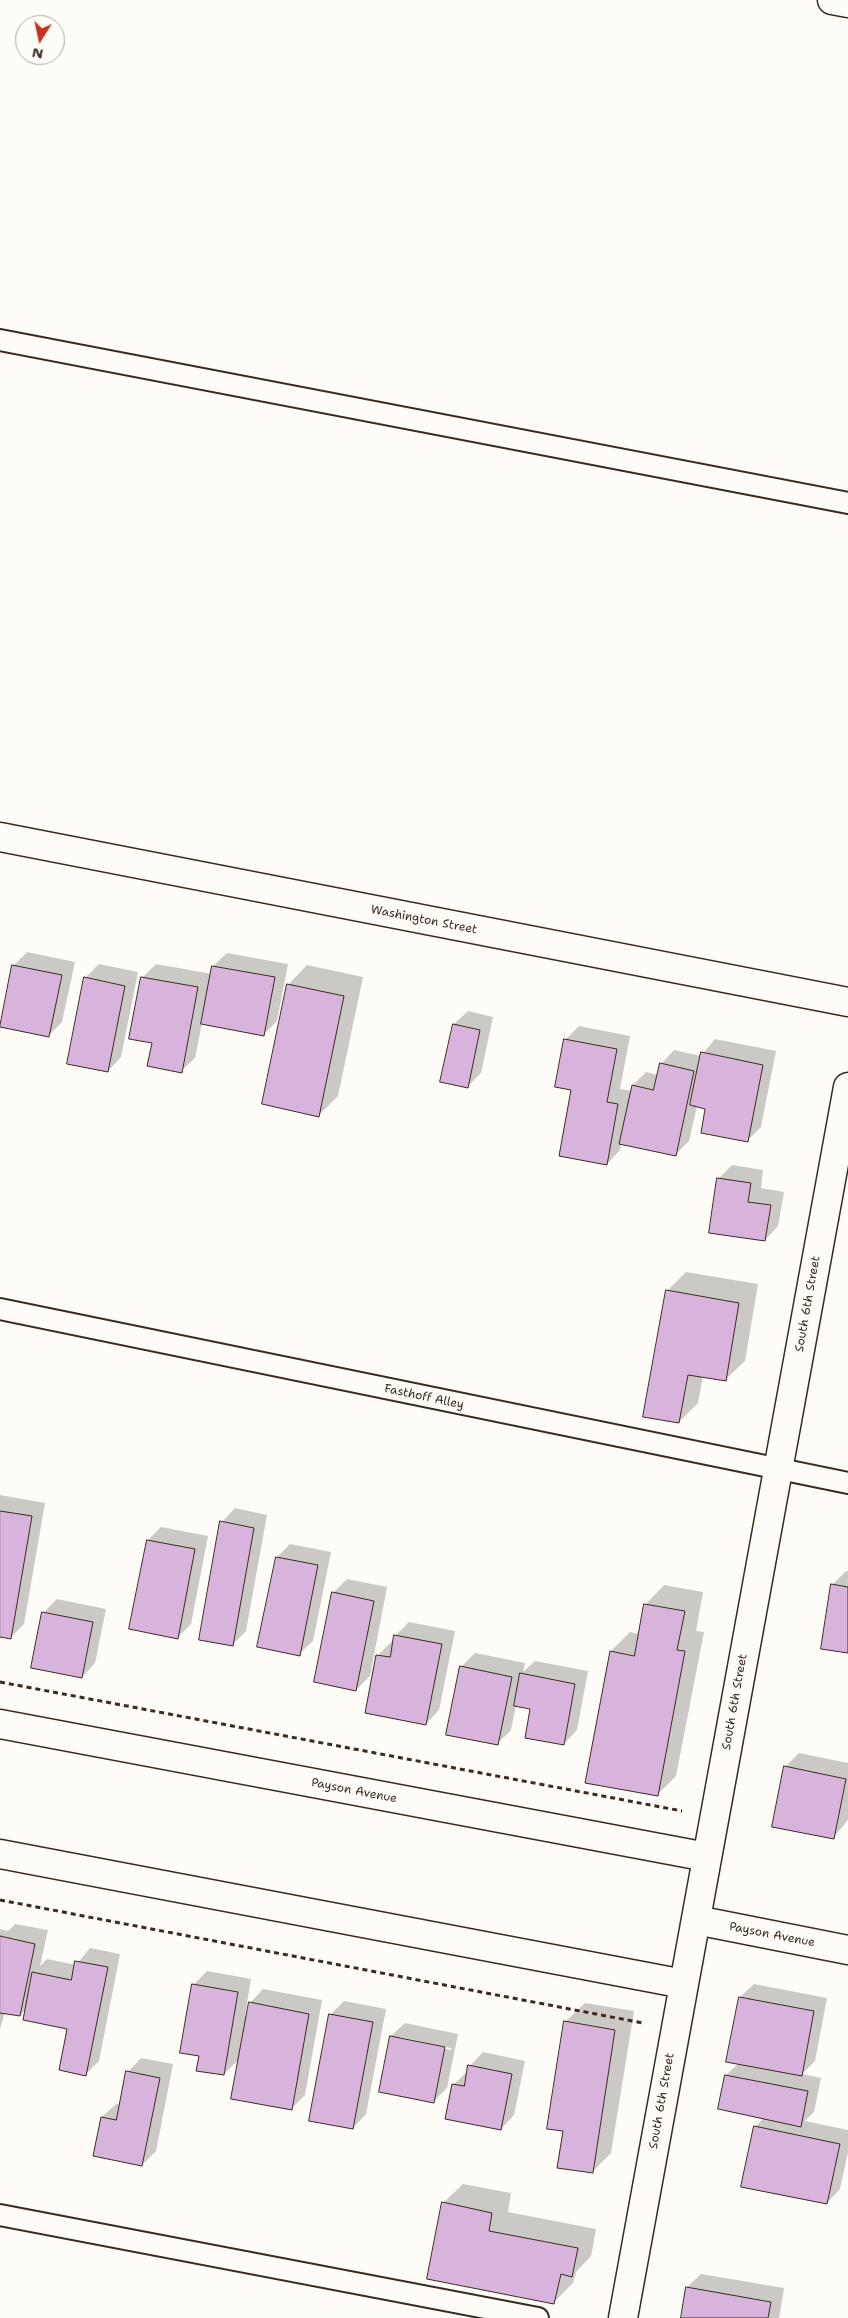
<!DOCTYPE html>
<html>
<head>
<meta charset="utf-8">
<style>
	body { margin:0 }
	#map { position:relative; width:848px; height:2318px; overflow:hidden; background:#fdfcf7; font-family:"Shantell Sans",sans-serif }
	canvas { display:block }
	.north { position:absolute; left:15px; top:15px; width:50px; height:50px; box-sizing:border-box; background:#fdfcf7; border:1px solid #afa8a0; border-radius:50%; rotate:190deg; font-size:14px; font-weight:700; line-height:20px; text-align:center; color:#3b2a1e }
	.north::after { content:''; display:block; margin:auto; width:18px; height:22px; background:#c8321e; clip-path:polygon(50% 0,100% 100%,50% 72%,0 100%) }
</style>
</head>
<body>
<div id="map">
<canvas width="848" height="2318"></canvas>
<div class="north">N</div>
</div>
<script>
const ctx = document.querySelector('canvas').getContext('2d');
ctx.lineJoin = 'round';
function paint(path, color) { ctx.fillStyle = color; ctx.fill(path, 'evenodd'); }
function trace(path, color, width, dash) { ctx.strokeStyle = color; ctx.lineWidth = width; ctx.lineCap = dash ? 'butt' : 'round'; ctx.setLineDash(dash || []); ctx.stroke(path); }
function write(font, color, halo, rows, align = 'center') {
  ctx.font = font + ' "Shantell Sans",sans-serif'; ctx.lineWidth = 5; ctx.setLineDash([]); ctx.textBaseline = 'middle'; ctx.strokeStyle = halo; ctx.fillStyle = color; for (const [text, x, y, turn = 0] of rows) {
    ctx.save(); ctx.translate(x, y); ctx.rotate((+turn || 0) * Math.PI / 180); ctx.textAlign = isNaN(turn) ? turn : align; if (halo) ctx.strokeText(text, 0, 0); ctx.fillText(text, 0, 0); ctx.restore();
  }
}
const shadow = new Path2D(`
	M27,952l48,10 -13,60 -14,14 -35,-70z
	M227,953l61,11 -11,57 -13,13 -62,-11 -7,35 -14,13 -28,-29 -22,-4 12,-61 13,-13 56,10 1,-8z
	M99,964l39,8 -17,85 -13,14 -23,-93z
	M307,965l56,12 -25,119 -20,20 -30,-131z
	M468,1011l25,6 -12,56 -14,14 -13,-63z
	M579,1026l51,10 -10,53 12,2 1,-6 13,-13 12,3 3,-11 13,-14 27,6 14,-17 61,12 -15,76 -14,14 -40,-33 -10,-2 -8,35 -14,14 -54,-11 -1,6 -13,14 -35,-75 -7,-49z
	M732,1165l31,5 -2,18 23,4 -6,34 -13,14 -47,-61z
	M686,1272l72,12 -13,77 -20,19 -22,-4 -5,27 -19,19 -12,-131z
	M0,1495l45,8 -21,121 -13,13 -11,-1z
	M235,1508l32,7 -21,116 -14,14 -10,-123z
	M161,1527l47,9 -17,88 -13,13 -30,-97z
	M290,1544l41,8 -18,89 -14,13 -22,-97z
	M846,1571h2v81l-16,-67z
	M347,1579l40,8 -17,89 -14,14 -23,-97z
	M664,1585l39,7 -7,39 8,1 -28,144 -19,19 -46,-144 19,-19 9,2 6,-29z
	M57,1599l49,10 -11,54 -13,14 -39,-64z
	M409,1622l46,9 -16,79 -13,14 -48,-69 13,-13h3l1,-6z
	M475,1653l50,10 -2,9 12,-11 53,10 -11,59 -13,14 -32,-36 -16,-3 -5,25 -14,14 -36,-77z
	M799,1753l49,10v57l-14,17 -49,-70z
	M15,1924l33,6 -8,36 7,-7 29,6 14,-17 30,6 -21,107 -14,14 -17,-47 -41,-20 -7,7 -15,-3 -5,17v-100l8,2z
	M207,1971l44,8 -6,37h2l3,-13 13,-14 59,11 -17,95 -14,14 -51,-51 -16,16 -24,-19 -7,-70z
	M754,1984l73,14 -12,63 -13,13 19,4 -7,34 -9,9 43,9v22l-8,37 -13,14 -72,-76 9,-9 -38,-43 13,-12 1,-66z
	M344,2001l42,8 -20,105 -13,14 -23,-113z
	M585,2003l49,8 -23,142 -19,19 -27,-150z
	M405,2023l53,11 -11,54 -14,14 -42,-66zM400,2037l51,11v2l-51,-11z
	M483,2052l42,9 -11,54 -13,14 -48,-44 15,-14 2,-5z
	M141,2058l32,6 -17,87 -14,14 -40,-48 14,-13 5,1 7,-33z
	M463,2184l48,9 -3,19 88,17 -5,27 -15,16 -3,11 -19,19 -111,-99z
	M701,2274l83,14 -5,30h-97l5,-31z`);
const building = new Path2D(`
	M12,965l50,10 -13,62 -49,-10z
	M212,966l63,11 -11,59 -63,-12z
	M84,977l41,9 -17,86 -41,-8z
	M141,977l57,10 -16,86 -35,-7 5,-23 -23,-4z
	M287,984l57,12 -25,121 -57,-13z
	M453,1024l27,6 -12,58 -28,-6z
	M564,1039l53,10 -10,53 11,2 -11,61 -48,-9 12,-66 -16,-3z
	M701,1052l62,13 -15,77 -47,-9 4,-24 -15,-4z
	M660,1063l34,8 -18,85 -57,-12 13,-59 21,5z
	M717,1178l34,5 -3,19 23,3 -6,36 -56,-8z
	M666,1290l73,13 -13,78 -38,-6 -9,48 -36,-6z
	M0,1511l32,5 -21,123 -11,-2z
	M220,1521l34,7 -21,118 -34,-6z
	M147,1540l48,9 -17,90 -49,-10z
	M276,1557l42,8 -18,91 -43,-9z
	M831,1584l17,3v66l-27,-4z
	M332,1592l42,9 -18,90 -42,-9z
	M644,1604l41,7 -8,39 8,1 -27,145 -73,-13 25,-132 24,5z
	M42,1612l51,10 -11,56 -51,-10z
	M394,1635l48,9 -16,81 -61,-12 11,-58 14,2z
	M460,1666l52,11 -14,68 -52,-10z
	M520,1673l55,11 -11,61 -39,-7 5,-29 -16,-3z
	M784,1766l62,13 -12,60 -62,-12z
	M0,1936l35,8 -15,72 -20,-3z
	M75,1961l33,6 -22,109 -27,-6 8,-41 -44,-9 9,-48 39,8z
	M192,1984l46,8 -14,83 -28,-4 3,-15 -19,-3z
	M739,1997l75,14 -12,65 -76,-14z
	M249,2002l60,12 -17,96 -61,-11z
	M329,2014l44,8 -20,107 -44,-8z
	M564,2021l51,9 -22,143 -36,-5 6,-37 -16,-2z
	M390,2036l55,11 -11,56 -55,-11z
	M468,2065l44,9 -11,56 -56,-11 7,-35 12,2z
	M126,2071l34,7 -18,88 -49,-10 8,-39 15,3z
	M725,2075l83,16 -7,36 -83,-18z
	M754,2126l86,18 -13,60 -86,-17z
	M442,2202l50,11 -3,18 89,17 -6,29 -11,-3 -7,30 -127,-25z
	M686,2287l85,15 -3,16h-87z`);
const path = new Path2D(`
	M0,1682l682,129
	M0,1900l643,123`);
const service = new Path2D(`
	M0,340l848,163
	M0,1309l848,174
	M0,2215l538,103`);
const minor = new Path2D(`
	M0,837l848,165
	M0,1724l707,133
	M0,1854l684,130
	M696,1920l152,30
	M623,2318l225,-1231`);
const tertiary = new Path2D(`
	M832,0l16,3`);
const streetNames = [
	["Washington Street",424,920,11],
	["South 6th Street",808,1304,-80],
	["Fasthoff Alley",424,1397,12],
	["South 6th Street",735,1702,-80],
	["Payson Avenue",354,1791,11],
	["Payson Avenue",772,1935,11],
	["South 6th Street",662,2101,-80]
];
paint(shadow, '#0003');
paint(building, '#d8b3dc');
trace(building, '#3b2a1e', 1);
trace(service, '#3b2a1e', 24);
trace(minor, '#3b2a1e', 31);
trace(tertiary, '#3b2a1e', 31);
trace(path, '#3b2a1e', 3, [5, 4]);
trace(service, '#fdfcf7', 20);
trace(minor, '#fdfcf7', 28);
trace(tertiary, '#fdfcf7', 28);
write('12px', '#3b2a1e', '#fdfcf7', streetNames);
</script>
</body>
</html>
